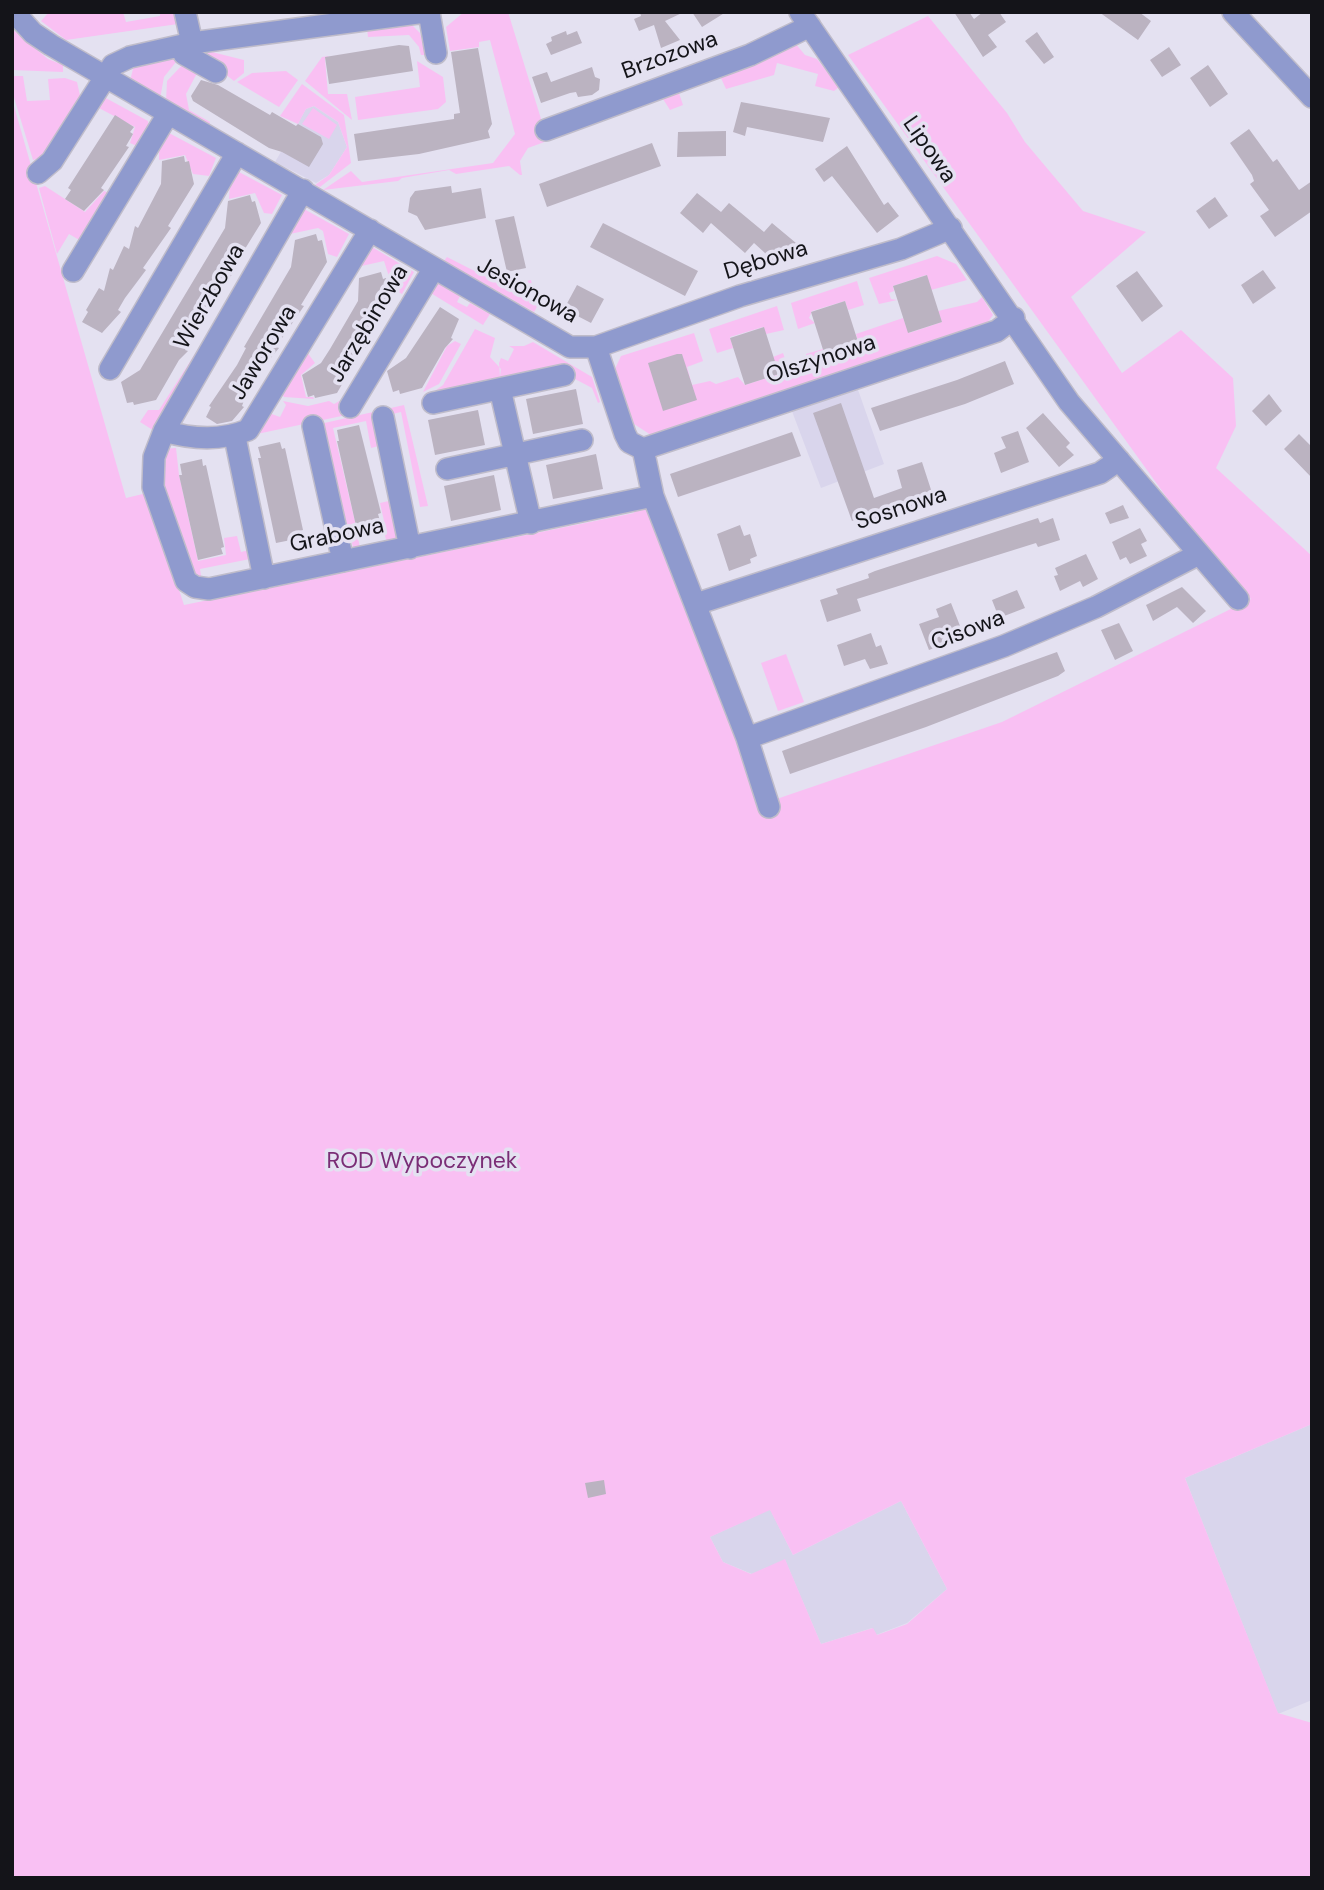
<!DOCTYPE html>
<html>
<head>
<meta charset="utf-8">
<style>
	body { margin:0 }
	#map { position:relative; width:1324px; height:1890px; overflow:hidden; background:#e4e1f1; font-family:"DM Sans",sans-serif }
	canvas { display:block }
	.frame { position:absolute; inset:0; border:14px solid #141419; pointer-events:none }
</style>
</head>
<body>
<div id="map">
<canvas width="1324" height="1890"></canvas>
<div class="frame"></div>
</div>
<script>
const ctx = document.querySelector('canvas').getContext('2d');
ctx.lineJoin = 'round';
function paint(path, color) { ctx.fillStyle = color; ctx.fill(path, 'evenodd'); }
function trace(path, color, width, dash) { ctx.strokeStyle = color; ctx.lineWidth = width; ctx.lineCap = dash ? 'butt' : 'round'; ctx.setLineDash(dash || []); ctx.stroke(path); }
function write(font, color, halo, rows, align = 'center') {
  ctx.font = font + ' "DM Sans",sans-serif'; ctx.lineWidth = 7; ctx.setLineDash([]); ctx.textBaseline = 'middle'; ctx.strokeStyle = halo; ctx.fillStyle = color; for (const [text, x, y, turn = 0] of rows) {
    ctx.save(); ctx.translate(x, y); ctx.rotate((+turn || 0) * Math.PI / 180); ctx.textAlign = isNaN(turn) ? turn : align; if (halo) ctx.strokeText(text, 0, 0); ctx.fillText(text, 0, 0); ctx.restore();
  }
}
const built = new Path2D(`
	M314,106l24,16 9,25 -18,28 -13,8 -41,-21 31,-53z
	M856,384l28,80 -63,24 -31,-82z
	M1312,1424v276l-34,14 -93,-236z
	M901,1501l46,88 -40,34 -31,12 -4,-7 -51,16 -36,-84 -33,14 -29,-12 -13,-25 60,-28 23,46z`);
const green = new Path2D(`
	M49,12h74l3,10 34,-6v-4h15l3,12 -112,16 -25,-19z
	M464,12h44l38,123 249,-92 10,12 12,4 22,28 -5,4 -19,-5 3,-12 -41,-11 -3,12 -48,14 -5,-11 -42,15 4,12 -13,5 -7,-11 -135,49 -8,13 2,14h-2l-11,-9 -53,8 -7,-4 -47,8 -4,3 -75,9 28,-19 11,11 131,-19 22,-29 -25,-94 -11,2v5l-29,4 -4,-24z
	M928,16l79,97 18,29 58,69 63,21 -75,65 51,76 59,-43 52,48 3,48 -20,42 96,88v868l-127,54 93,235 34,10v155h-1300v-1779l114,399 21,-5 37,112 450,-92 -1,-5 10,-2 8,5 72,179 36,115 243,-83 249,-123 -68,-79 -335,-465zM901,1501l46,88 -40,35 -30,11 -4,-7 -52,16 -36,-85 -34,15 -28,-12 -13,-25 60,-27 23,45z
	M411,24l9,9 5,22h-4l-2,-8 -10,-12 -41,2 -1,-9z
	M12,29l36,30 15,6v7l-51,-2z
	M204,50l40,10v13l-10,8 -37,-29z
	M174,55l6,2 -16,20 -4,22 -30,-18 4,-16z
	M329,56l-4,3 3,35h19l5,26 -47,-39 17,-24z
	M187,60l19,12 -10,3 -10,19 3,16 21,12 -1,3 -43,-24 1,-20z
	M417,61l26,16 3,25 -8,7 -80,11 -3,-23 65,-10z
	M286,71l12,9 -19,27 -42,-25 15,-9z
	M12,76h11l4,25 23,-1 -2,-21 17,-1 12,4 4,18 -33,56 -15,4 -21,-69z
	M302,84l42,31 7,48 -31,24 -5,-2 14,-10 18,-28 -9,-25 -24,-16 -8,3 -8,15 -18,-8z
	M104,97l44,24 1,6 -12,19 -7,-3 5,-16 -38,-20z
	M313,108l24,17 -8,14 -27,-15z
	M169,133l47,25 -7,18 -16,-2 -8,-19 -26,5v-14z
	M239,172l43,23 -10,19 -8,-1 -9,-20 -26,6 1,-14z
	M45,186l40,26 19,-21 5,2 -28,48 -12,-7 -12,20 -18,-66z
	M304,209l45,25 -12,23 -9,-3 -5,-23 -5,-3 -28,6z
	M372,247l42,25 -12,22 -9,-5 -9,-28 -27,6z
	M937,256l19,8 11,16 -36,10 -5,-15 -33,11 1,5 -5,2 2,6 6,1 -18,4 -10,-26z
	M447,257l57,29 27,-6 6,27 -3,5 -90,-51z
	M857,281l7,24 -16,5 -3,-9 -33,10 -3,7 6,5 -17,6 -7,-26z
	M440,283l20,13 -3,6 10,5 3,-4 20,11 -7,11 -54,-33 5,-8z
	M982,297l11,18 -6,8 -336,112 -17,-11 -19,-55 6,-13 73,-23 9,28 -16,6 5,18 18,-4 6,3 22,-7 7,8 34,-11 -6,-17 10,-4 4,11 20,-5 -1,-5 17,-5 4,10 33,-11 -4,-14 47,-16 6,15 33,-11 -4,-11 39,-9z
	M777,306l7,24 -18,4 -3,-7 -33,10 3,11 -16,5 -8,-24z
	M225,307l-69,125 -16,-10 8,-12h11z
	M475,329l20,9 -5,19 11,12 -1,8 -1,-14 2,-5 7,3 6,-12 -5,-3h15l9,-4 59,35 8,25 -2,1 -6,-15 -34,-18 -133,28 18,-13z
	M455,341l6,3 -22,40 -16,8 24,-46z
	M307,352l8,11 -14,12 5,22h7l1,2 -30,-2 -2,-3z
	M341,400l-2,6 12,8 -94,20 12,-21 11,4 6,-12 -3,-4 25,5 21,-5 5,3z
	M404,405l24,101 -8,1 -19,-95 -25,6 3,28 -8,2 -5,-27 -33,7 23,98 28,-5 -4,-18 13,-3 7,31 -3,8 -10,4 -3,-11 -26,5 2,11 -7,-1 -33,-123z
	M176,448l3,27 19,86 28,-6 -2,-17 13,-2 4,16 12,-3 -3,10 -50,10 2,13 -7,-2 -36,-104 3,-27z
	M786,654l18,48 -26,9 -17,-48z`);
const building = new Path2D(`
	M640,12h44l-19,9 15,19 -19,8 -7,-23 -15,6 -5,-12 7,-3z
	M692,12h34l-24,15z
	M954,12h15l5,7 9,-7h16l7,10 -18,13 9,12 -14,10z
	M1099,12h40l12,9 -13,19z
	M566,31l1,4 10,-4 5,12 -31,12 -5,-11 6,-3 -1,-4z
	M1037,32l17,25 -10,7 -19,-23z
	M399,45l10,1 4,25 -84,13 -4,-27z
	M1169,47l12,18 -19,12 -12,-17z
	M478,48l14,76 -4,7 2,7 -71,16 -61,7 -4,-27 100,-15v-5l6,-1 -9,-61z
	M1208,65l20,29 -18,13 -20,-29z
	M592,67l3,10 5,2 -1,11 -7,5 -14,2 -2,-5 -6,1 -29,10 -9,-26 15,-5 4,10z
	M201,80l17,5 52,30 2,-3 24,14 2,-2 23,13 2,7 -14,23 -27,-15 -13,-4 -76,-47 -2,-5z
	M741,102l89,16 -7,24 -76,-15 -2,9 -12,-4z
	M115,115l19,12 -4,5 3,2 -7,12 3,1 -28,41 3,2 -20,21 -19,-12 6,-9 -3,-2z
	M1249,129l24,33 4,-3 22,31 13,-9v30l-37,26 -15,-21 9,-6 -19,-26 4,-3 -2,-6 -22,-32z
	M726,131v25l-49,1 1,-25z
	M652,143l9,23 -114,41 -8,-23z
	M847,146l37,59 4,-3 11,14 -22,17 -45,-57 -8,6 -9,-13z
	M184,156l1,6 4,-1 5,23 -26,42 3,2 -28,40 3,2 -21,28 -7,12 3,2 -19,21 -20,-11 6,-10 -2,-2 13,-22 5,3 6,-23 3,2 11,-24 5,3 6,-23 3,2 23,-44 1,-23z
	M451,186l1,7 29,-5 5,30 -61,12 -8,-14 -9,-4 2,-14 5,-7z
	M697,193l24,19 8,-9 35,29 8,-9 24,20 -19,21 -23,-21 -9,10 -34,-30 -8,10 -23,-20z
	M250,195l2,7 3,-1 6,22 -26,42 2,2 -27,40 3,2 -9,8 -19,33 3,1 -9,9 -23,40 -22,5 -1,-3 -6,1 -6,-21 19,-12 37,-62 48,-80 3,-27z
	M1215,197l13,19 -19,13 -13,-18z
	M514,216l12,52 -19,4 -12,-52z
	M603,223l95,48 -13,25 -95,-49z
	M316,234l2,7 4,-1 5,22 -26,43 3,1 -28,41 3,1 -14,17 -2,-1 -14,22 -7,20 2,1 -12,14 -15,3 -11,-7 5,-10 -2,-1 28,-41 9,-17 -2,-1 47,-80 4,-27z
	M1263,270l13,18 -23,16 -12,-19z
	M1137,271l26,35 -21,16 -26,-36z
	M381,272l2,7 3,-1 6,22 -26,43 3,1 -9,9 -23,40 -22,5 -1,-3 -6,2 -6,-22 19,-12 9,-14 28,-48 1,-23z
	M927,275l15,47 -34,11 -15,-47z
	M577,285l27,14 -13,24 -27,-14z
	M845,301l15,47 -34,11 -15,-47z
	M440,307l19,12 -8,19 2,1 -8,9 -23,40 -22,6 -1,-4 -6,2 -6,-21 19,-13z
	M764,327l15,47 -34,11 -15,-47z
	M677,354h5l15,46 -34,11 -15,-48z
	M1005,361l9,23 -49,20 -85,27 -9,-23 86,-28z
	M576,389l7,35 -50,10 -7,-35z
	M1269,394l13,17 -16,15 -14,-15z
	M841,403l33,95 28,-10 -5,-18 25,-8 13,40 -62,18 -2,-6 -19,7 -39,-108z
	M478,410l7,35 -50,10 -7,-35z
	M1043,413l27,30 -4,4 8,8 -15,12 -33,-39z
	M359,425l22,88 -3,1 2,7 -24,5 -19,-85h2l-2,-11z
	M1018,431l11,31 -28,11 -7,-20 12,-5 -5,-11z
	M792,432l9,24 -123,41 -8,-23z
	M1299,434l13,13v31l-28,-29z
	M280,442l2,7 3,-1 18,82 -3,1 1,7 -25,5 -18,-85h3l-3,-11z
	M596,454l7,35 -50,10 -7,-34z
	M202,459l1,7 3,-1 18,82 -3,1 2,6 -25,6 -19,-85h3l-2,-11z
	M494,475l7,35 -50,11 -7,-35z
	M1123,505l6,13 -19,6 -5,-11z
	M1038,518l2,5 13,-5 7,22 -22,7 -2,-4 -179,56 4,12 -34,11 -7,-22 18,-6 -2,-5 33,-11 -1,-4 7,-3z
	M740,525l4,11 6,-2 7,22 -7,3 1,4 -22,8 -12,-37z
	M1140,528l7,13 -6,3 6,12 -17,8 -4,-7 -6,3 -8,-18z
	M1086,554l12,25 -15,8 -3,-6 -20,10 -6,-15 4,-1 -3,-7z
	M1182,587l24,24 -13,12 -16,-16 -24,14 -7,-16z
	M1017,590l8,18 -26,10 -7,-18z
	M951,603l13,33 -35,14 -10,-26 20,-7 -3,-8z
	M1119,623l14,28 -18,9 -14,-30z
	M871,633l5,14 5,-2 7,19 -18,5 -5,-10 -21,7 -7,-21z
	M1057,652l8,19 -7,5 -132,51 -136,47 -8,-23z
	M604,1480l2,14 -18,4 -3,-15z`);
const minor = new Path2D(`
	M14,12l19,21 18,12 519,302h26l144,-51 161,-47 50,-21
	M185,12l7,31
	M429,12l7,41
	M800,12l269,390 169,197
	M1233,12l79,85
	M182,45l2,9 32,18
	M546,130l204,-75 60,-29
	M38,173l14,-12 61,-96 17,-8 62,-14 233,-31
	M303,190l-139,241 -10,26 -1,30 33,94 9,6 14,2 444,-93
	M73,271l95,-157
	M596,347l29,87 4,8 14,7
	M110,369l127,-216
	M500,389l31,134
	M433,403l131,-28
	M350,407l84,-139
	M383,417l27,131
	M313,426l30,135
	M164,431c27,8 57,10 84,-1l122,-200
	M236,442l28,136
	M643,449l354,-118 17,-13
	M643,449l10,47 94,242 22,69
	M447,469l135,-29
	M696,604l404,-131 19,-13
	M747,738l257,-92 92,-39 103,-53`);
const streetNames = [
	["Brzozowa",670,56,-20],
	["Lipowa",929,150,55],
	["Dębowa",766,261,-17],
	["Jesionowa",527,291,29],
	["Wierzbowa",210,297,-60],
	["Jarzębinowa",369,324,-59],
	["Jaworowa",264,353,-59],
	["Olszynowa",821,360,-18],
	["Sosnowa",901,509,-18],
	["Grabowa",337,536,-12],
	["Cisowa",968,631,-21]
];
const parkNames = [
	["ROD Wypoczynek",422,1162]
];
paint(built, '#d9d5ec');
paint(green, '#f9c0f3');
paint(building, '#bbb3c1');
trace(minor, '#bfbcca', 24);
trace(minor, '#8f9ace', 21);
write('23px', '#141419', '#e4e1f1', streetNames);
write('23px', '#7a2d76', '#e4e1f1', parkNames);
</script>
</body>
</html>
